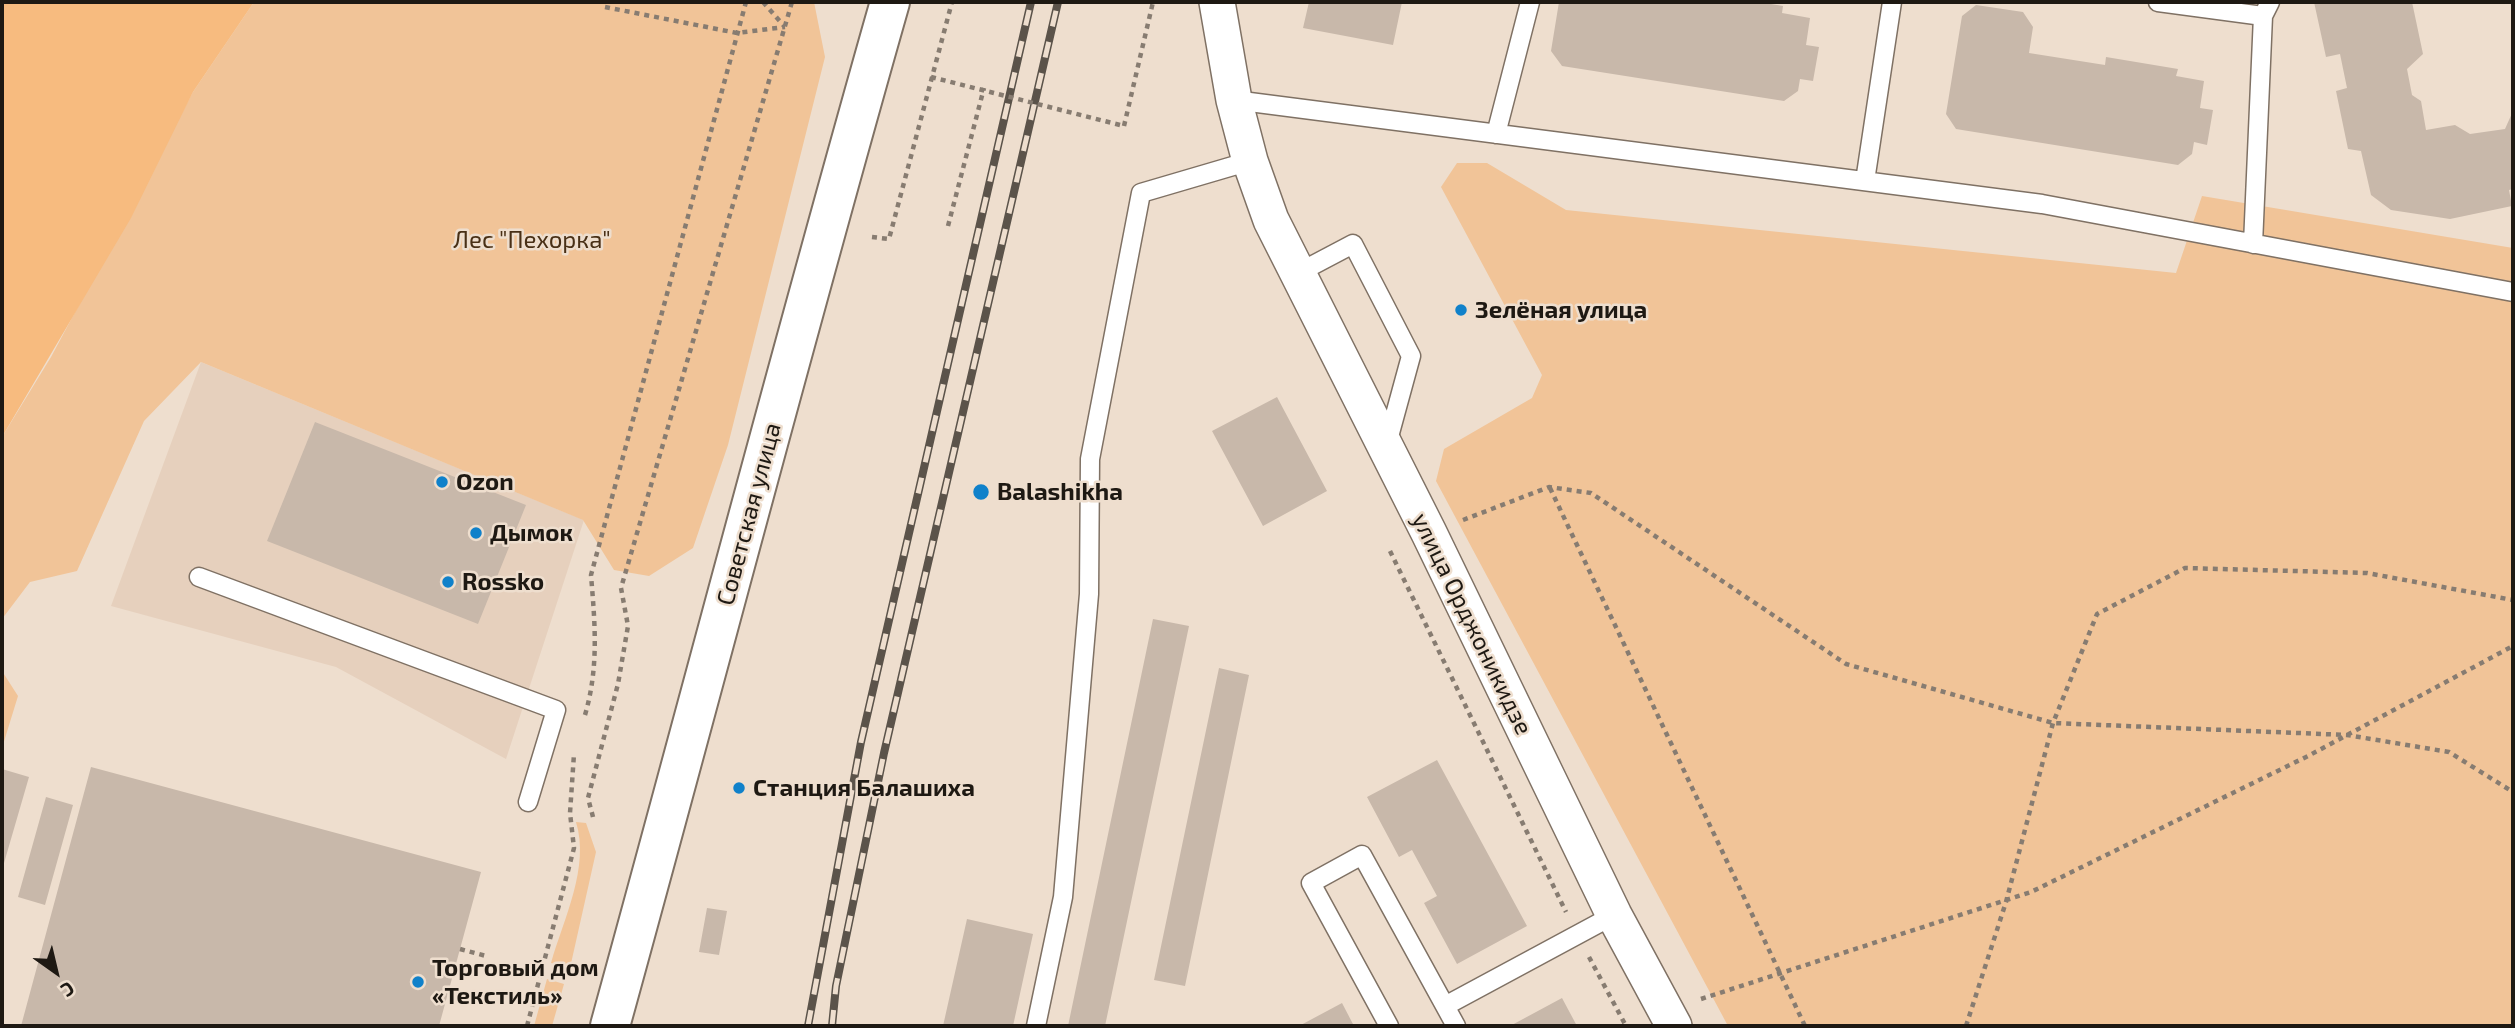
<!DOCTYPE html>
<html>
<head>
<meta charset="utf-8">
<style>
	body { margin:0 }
	#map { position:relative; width:2515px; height:1028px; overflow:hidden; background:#eedece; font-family:"Exo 2",sans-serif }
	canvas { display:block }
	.frame { position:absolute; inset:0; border:4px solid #1e1913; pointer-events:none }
	.north { position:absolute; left:21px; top:937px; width:70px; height:70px; -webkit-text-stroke:5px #eedece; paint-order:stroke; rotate:146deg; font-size:19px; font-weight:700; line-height:28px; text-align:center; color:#1e1913 }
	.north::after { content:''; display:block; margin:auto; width:24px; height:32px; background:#1e1913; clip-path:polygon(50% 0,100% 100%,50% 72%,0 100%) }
</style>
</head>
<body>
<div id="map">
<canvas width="2515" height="1028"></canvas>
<div class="frame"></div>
<div class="north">С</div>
</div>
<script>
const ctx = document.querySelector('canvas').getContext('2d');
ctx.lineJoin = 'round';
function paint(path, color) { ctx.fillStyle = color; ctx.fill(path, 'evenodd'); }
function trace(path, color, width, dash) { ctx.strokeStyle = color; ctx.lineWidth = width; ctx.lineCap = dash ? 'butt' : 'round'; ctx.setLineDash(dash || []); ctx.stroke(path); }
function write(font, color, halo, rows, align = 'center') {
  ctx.font = font + ' "Exo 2",sans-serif'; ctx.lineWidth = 5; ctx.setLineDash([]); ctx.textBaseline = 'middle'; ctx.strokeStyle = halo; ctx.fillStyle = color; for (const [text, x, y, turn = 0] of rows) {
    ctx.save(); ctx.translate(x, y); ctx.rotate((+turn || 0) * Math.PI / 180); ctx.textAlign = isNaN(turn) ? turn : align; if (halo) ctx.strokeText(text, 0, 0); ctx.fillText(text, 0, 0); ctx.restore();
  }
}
const built = new Path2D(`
	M201,362l383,158 -78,239 -170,-92 -225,-61z`);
const green = new Path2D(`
	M254,2h560l11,55 -97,388 -35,103 -44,28 -35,-6 -31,-50 -382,-158 -57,59 -67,150 -47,11 -28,37v-182l49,-80 142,-265z
	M1457,163h30l79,47 610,63 26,-77 311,52v778h-785l-292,-545 8,-32 88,-51 10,-23 -101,-188z
	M2,671l16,25 -16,52z
	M576,822l10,1 10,29 -26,116 -19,-5c13,-45 39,-96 25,-141z
	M547,979l17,5 -12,42h-18z`);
const water = new Path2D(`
	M2,2h252l-61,90 -62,126 -129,219z`);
const building = new Path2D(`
	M1309,2h93l-9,43 -90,-17z
	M1559,2h200l24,4 -1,7 28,5 -4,27 13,2 -6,34 -13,-2 -2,12 -14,10 -222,-35 -11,-15z
	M2314,2h98l11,52 -16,15 5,26 9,6 5,29 29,-5 15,9 35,-5 8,-18v78l-4,1 3,16 -62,13 -59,-9 -20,-15 -10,-44 -13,-2 -12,-58 11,-3 -7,-34 -14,3z
	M1976,5l47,7 10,15 -4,26 76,12 1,-8 72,12 -2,7 28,5 -4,27 13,2 -6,35 -13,-3 -2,12 -14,11 -222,-36 -10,-15 16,-98z
	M1277,397l50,94 -64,35 -51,-95z
	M315,422l211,83 -48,119 -211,-83z
	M1153,619l36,7 -84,400h-37z
	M1219,668l30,7 -64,311 -31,-6z
	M1437,760l90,166 -70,38 -33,-61 13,-7 -25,-46 -13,7 -32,-60z
	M91,767l390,105 -42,154h-418z
	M2,769l27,8 -27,93z
	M46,797l27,8 -28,100 -27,-8z
	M707,908l20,3 -8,44 -20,-3z
	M967,919l66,15 -20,92h-70z
	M1562,998l15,28h-67z
	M1342,1003l12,23h-55z`);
const path = new Path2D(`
	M763,2l21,24
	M605,7l132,26 48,-6
	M1124,126l29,-124
	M948,226l36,-138
	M872,237l17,2 63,-237
	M1550,488l255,538
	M1463,520l86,-33 42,6 255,171 207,59 294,12 102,17 64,40
	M1390,551l176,361
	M585,715c14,-48 10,-91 6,-140l155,-573
	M593,817l-5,-19 30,-114 10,-58 -7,-38 171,-586
	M460,949l26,7
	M1589,957l37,69
	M1701,999l330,-107 277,-136 205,-110
	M527,1026l47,-178 -4,-35 4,-59
	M1966,1026l40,-124 47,-179 44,-109 88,-46 182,5 146,27`);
const service = new Path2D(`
	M2158,2l105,14
	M1234,100l808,104 471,88
	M1496,134l34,-132
	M1865,181l27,-179
	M2253,244l10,-228 7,-14
	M1298,273l55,-29 58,112 -24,88
	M199,577l357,133 -28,92
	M1445,1006l169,-91
	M1036,1026l27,-129 26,-303 1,-135 51,-266 109,-32
	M1389,1026l-78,-143 51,-28 94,171`);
const minor = new Path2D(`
	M1217,2l17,98 16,61 21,59 158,313 185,382 60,111`);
const primary = new Path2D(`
	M610,1026c94,-341 183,-684 280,-1024`);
const rail = new Path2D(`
	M808,1026l53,-284 170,-740
	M832,1026l4,-40 48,-233 174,-751`);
const pathBridge = new Path2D(`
	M931,77l193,49`);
const markers = [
	[1461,310,7,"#1081ca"],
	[442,482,7,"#1081ca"],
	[981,492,9,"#1081ca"],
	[476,533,7,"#1081ca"],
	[448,582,7,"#1081ca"],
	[739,788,7,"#1081ca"],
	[418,982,7,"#1081ca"]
];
const parkNames = [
	["Лес \"Пехорка\"",532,240]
];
const poiNames = [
	["Зелёная улица",1475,310],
	["Ozon",456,482],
	["Balashikha",997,492],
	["Дымок",490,533],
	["Rossko",462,582],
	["Станция Балашиха",753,788],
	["Торговый дом",432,968],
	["«Текстиль»",432,996]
];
const streetNames = [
	["Советская улица",749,514,-75],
	["улица Орджоникидзе",1472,624,64]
];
paint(built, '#e6d0bd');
paint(green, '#f1c498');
paint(water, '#f7bb7f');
paint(building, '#c8b8aa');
trace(service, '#7f7164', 21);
trace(minor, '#7f7164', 38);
trace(primary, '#7f7164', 42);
trace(path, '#877c71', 4.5, [5, 5]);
trace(service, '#fff', 18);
trace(minor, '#fff', 35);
trace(primary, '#fff', 38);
trace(rail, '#5b534a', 8);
trace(rail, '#eedece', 5, [16]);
trace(pathBridge, '#877c71', 4.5, [5, 5]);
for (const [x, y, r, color] of markers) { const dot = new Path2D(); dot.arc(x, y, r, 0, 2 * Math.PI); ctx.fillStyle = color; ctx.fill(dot); trace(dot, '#eedece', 2.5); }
write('24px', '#493016', '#eedece', parkNames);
write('bold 24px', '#1e1913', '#eedece', poiNames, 'left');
write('24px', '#1e1913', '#eedece', streetNames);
</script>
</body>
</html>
